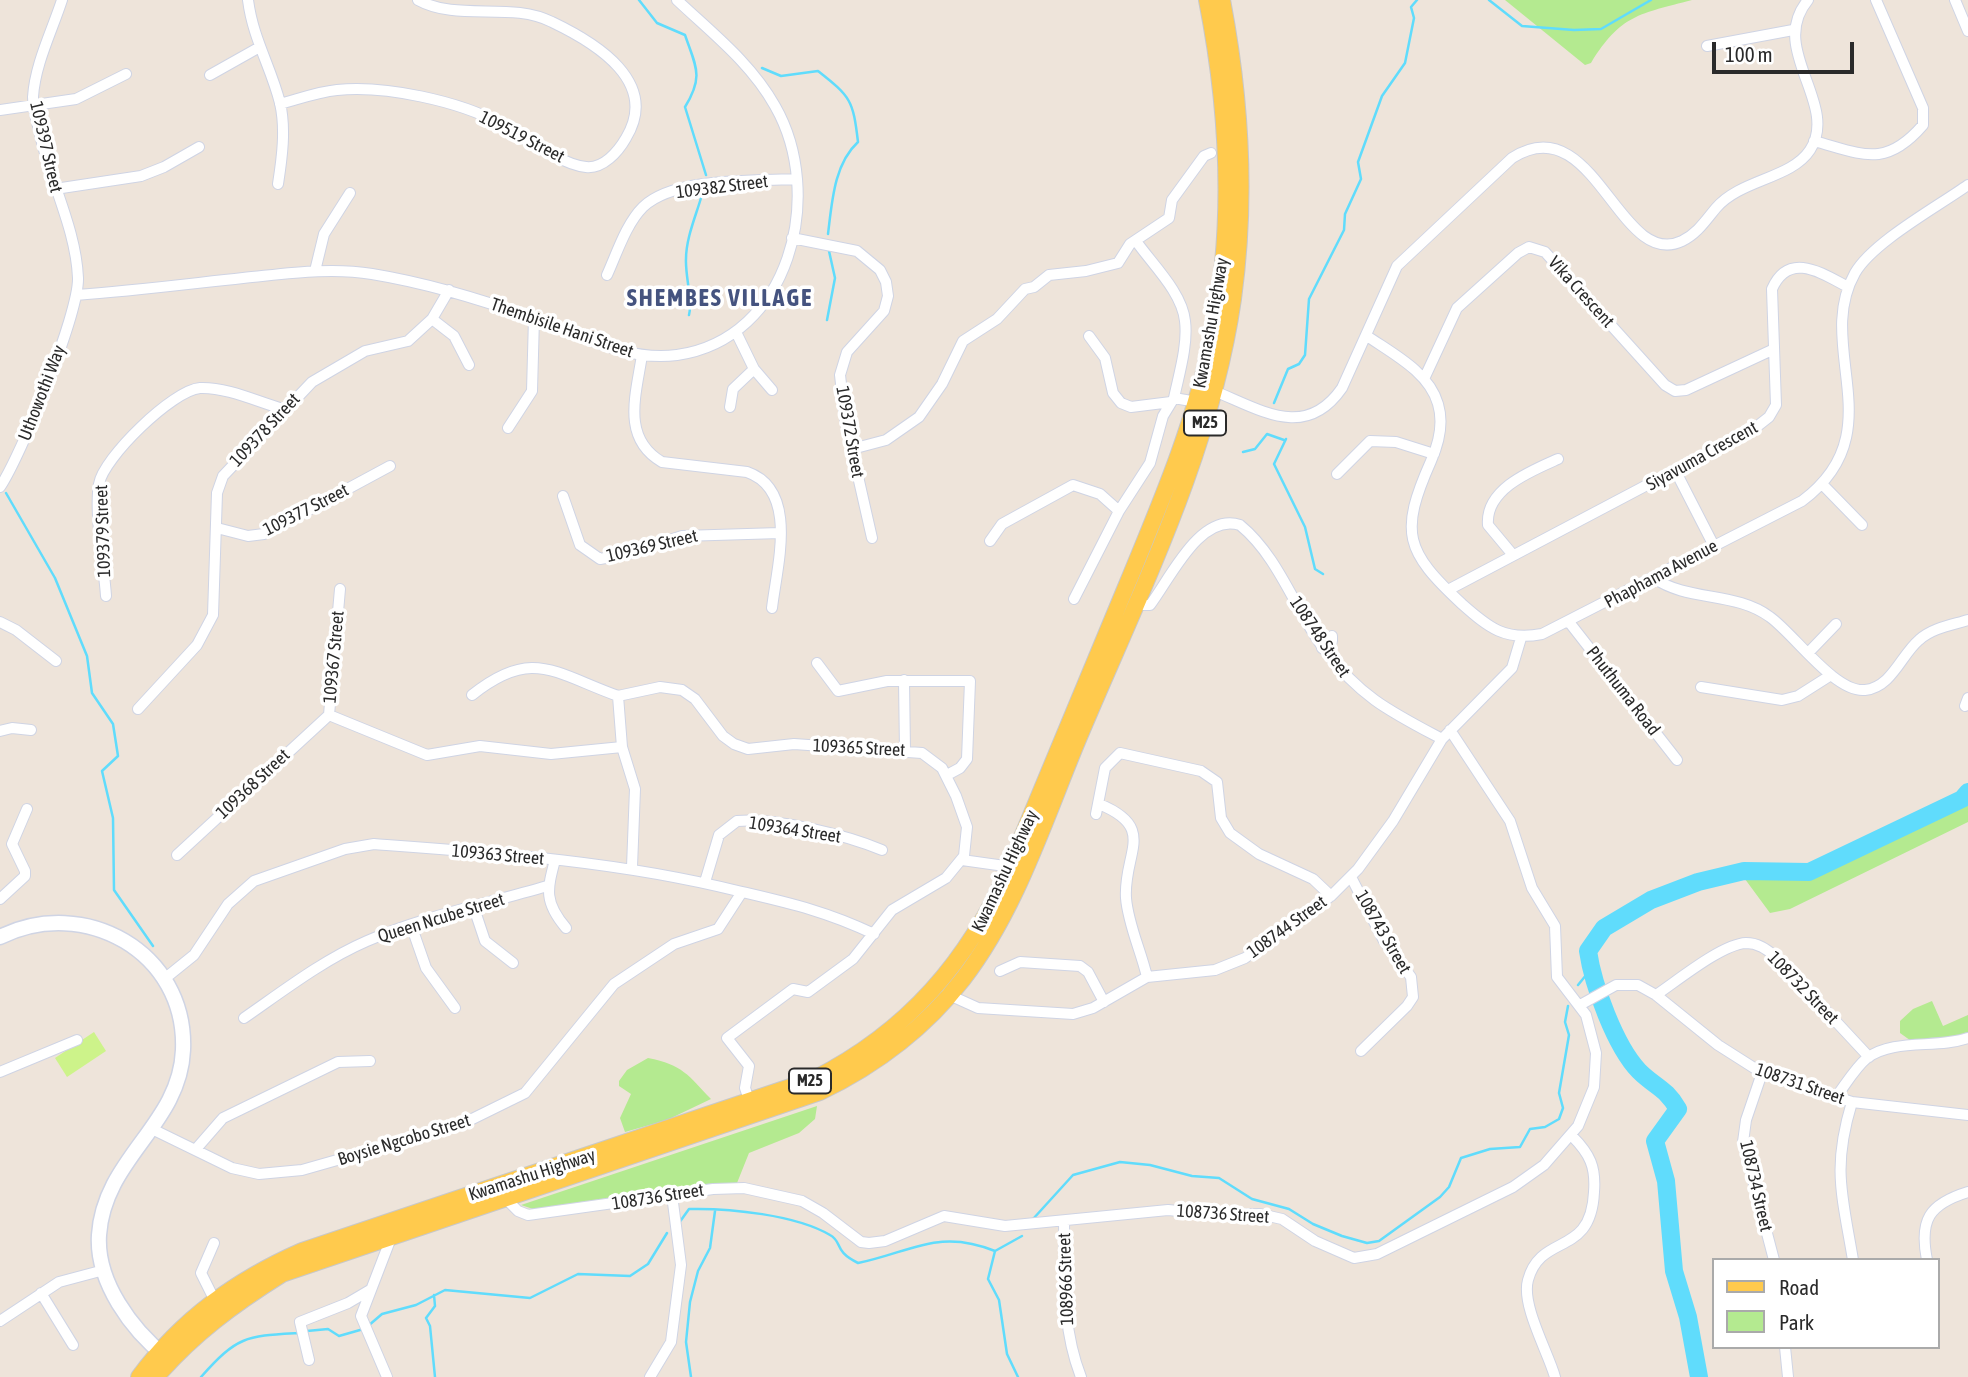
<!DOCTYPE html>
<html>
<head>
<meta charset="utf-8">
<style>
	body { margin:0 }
	#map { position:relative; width:1968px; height:1377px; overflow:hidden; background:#eee4da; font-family:"Asap Condensed",sans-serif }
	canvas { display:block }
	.legend { position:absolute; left:1712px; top:1258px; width:228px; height:91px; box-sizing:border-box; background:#fff; border:2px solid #aaa; margin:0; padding:9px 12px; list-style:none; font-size:21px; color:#2a2a2a }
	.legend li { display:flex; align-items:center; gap:14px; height:35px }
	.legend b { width:35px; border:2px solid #aaa }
	.scale { position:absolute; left:1712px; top:42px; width:142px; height:32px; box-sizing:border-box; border:4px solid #2a2a2a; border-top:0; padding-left:9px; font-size:21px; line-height:24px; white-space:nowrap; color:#2a2a2a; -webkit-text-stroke:5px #fff; paint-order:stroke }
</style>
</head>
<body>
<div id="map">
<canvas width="1968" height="1377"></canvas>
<ul class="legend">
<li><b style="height:9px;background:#ffca4d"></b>Road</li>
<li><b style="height:19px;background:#b4ea90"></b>Park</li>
</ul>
<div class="scale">100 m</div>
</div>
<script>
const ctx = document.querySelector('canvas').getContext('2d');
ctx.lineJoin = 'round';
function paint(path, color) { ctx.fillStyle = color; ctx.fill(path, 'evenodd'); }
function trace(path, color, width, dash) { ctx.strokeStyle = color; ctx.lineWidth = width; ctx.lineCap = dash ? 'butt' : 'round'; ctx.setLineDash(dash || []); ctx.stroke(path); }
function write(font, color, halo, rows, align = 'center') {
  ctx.font = font + ' "Asap Condensed",sans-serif'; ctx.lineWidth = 7; ctx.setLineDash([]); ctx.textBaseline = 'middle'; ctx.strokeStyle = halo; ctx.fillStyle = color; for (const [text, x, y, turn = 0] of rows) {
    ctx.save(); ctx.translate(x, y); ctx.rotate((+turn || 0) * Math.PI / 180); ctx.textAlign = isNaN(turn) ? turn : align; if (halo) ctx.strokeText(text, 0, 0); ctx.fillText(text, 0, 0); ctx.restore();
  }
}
const green = new Path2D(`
	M1505,0h187c-52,14 -71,14 -101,63l-6,2z
	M1968,800v22l-178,87 -20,4 -28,-38h69z
	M1932,1001l11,25 25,-11v19l-54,9 -14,-10v-12l13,-12z
	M648,1058c35,7 40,17 63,41l-44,21 -42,12 -5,-14 11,-24 -12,-8v-5l8,-11z
	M817,1106l-2,13 -16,14 -50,20 -12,30 -32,1 -172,25 -12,-4z`);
const pitch = new Path2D(`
	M94,1032l12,19 -39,26 -12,-19z`);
const stream = new Path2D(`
	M639,0l18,23 28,12c11,32 19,41 0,72l21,68
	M1489,0l33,26 52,4 27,-1 50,-29
	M762,68l19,8 37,-5c33,26 35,29 40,71 -24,22 -26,60 -30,92
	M689,315c4,-13 -4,-40 -3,-56 0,-20 9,-41 15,-61
	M827,320l8,-42 -6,-27
	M1274,403l14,-34 11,-5 6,-9 4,-56 35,-69 1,-16 16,-35 -3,-17 24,-66 23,-33 9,-45 -3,-11 6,-7
	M1286,439l-12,25 31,63 10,42 8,5
	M1243,452l12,-3 12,-15 17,6
	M6,493l49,85 32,78 5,37 21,31 5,32 -16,15 11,47 1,72 39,56
	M1578,985l13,-16
	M1033,1219l40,-44 47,-13 30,3 42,11 27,2 33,21 37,10 24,15 29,12 25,7 12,-2 61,-44 9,-10 12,-29 29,-9 30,-2 10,-18 15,-2 14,-8 4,-11 -4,-15 10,-58 -4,-13 3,-16
	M679,1223l10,-14c41,-1 107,6 141,26 13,7 3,16 28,28 53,-11 81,-35 137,-12
	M434,1295l1,11 -9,12 4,8 5,51
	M368,1326l14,-12 34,-9 29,-15 85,8 48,-24 52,2 18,-12 19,-31
	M307,1331l21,-2 11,7 21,-6
	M201,1377c37,-42 46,-41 99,-44
	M691,1377l-5,-35 4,-40 8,-31 12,-23 5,-37
	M1018,1377l-11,-23 -8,-54 -11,-21 7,-28 27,-15`);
const river = new Path2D(`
	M1699,1377l-11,-60 -14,-46 -8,-90 -11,-40 23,-32c-12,-21 -23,-22 -39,-38 -24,-25 -46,-86 -51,-120l16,-23 47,-28 47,-18 46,-11 65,1 153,-73 6,-7`);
const street = new Path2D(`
	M248,0c5,39 23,67 32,103 6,26 2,55 -2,81
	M1955,0l13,31
	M1707,46l86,-16
	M210,75l48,-27
	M280,104c19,-5 37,-12 57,-14 48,-5 122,11 164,34 22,13 61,41 85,43 17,2 32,-15 40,-29 34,-56 -30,-95 -74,-116 -41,-21 -94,0 -134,-22
	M0,110l76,-11 50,-25
	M1814,141c48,13 71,28 109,-16v-17l-47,-108
	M55,189l86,-13 23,-9 35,-20
	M792,238l65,13 23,19 6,12 2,14 -4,15 -37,41 -7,23 5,44 27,119
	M1136,241c16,23 46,51 49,80 3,24 -6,53 -11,77
	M315,271l9,-37 26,-41
	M607,275c10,-22 19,-51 36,-68 31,-30 113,-26 154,-28
	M76,295c56,-4 111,-11 167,-17 42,-4 86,-11 129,-4 55,9 108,25 161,44 46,16 93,44 144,37 113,-16 149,-160 98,-249 -24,-43 -63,-73 -98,-106
	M432,319l22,17 15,29
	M736,332l18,37 18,21
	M1089,336l16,22 8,35 8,10 10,4 40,-5
	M1367,336c26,18 62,36 71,68 6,20 1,39 -7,57 -32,72 -26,90 31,143 27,24 43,37 80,30l260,-133c93,-69 11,-154 53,-228 18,-31 82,-66 113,-88
	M642,355c-6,40 -21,83 20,107l85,10c52,18 30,93 25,136
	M1424,379l33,-71 61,-55 11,-6 16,5 120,133 10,6 11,-1 86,-40
	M1209,389c48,18 95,54 133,-1l55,-122 115,-108c82,-53 107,113 170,83 15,-7 24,-21 34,-33 25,-29 75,-29 94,-58 30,-46 -43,-101 -2,-150
	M730,407l3,-18 21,-20
	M508,428l24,-37 2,-73
	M852,449l34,-9 33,-23 23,-33 21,-43 34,-22 28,-30 9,-2 15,-12 37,-4 32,-8 12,-19 39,-26 3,-18 32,-44 7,-3
	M1676,472l38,74
	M1337,474l33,-33 26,1 38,12
	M1822,484l40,41
	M0,487c21,-31 79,-174 78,-209 -2,-49 -28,-97 -38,-144 -3,-12 -7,-25 -7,-37 2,-33 19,-66 29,-97
	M563,496l17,49 20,14 31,-6 51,-17 98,-3
	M217,528l31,8 16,-2 126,-68
	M990,541l12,-17 71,-39 27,9 19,17
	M1513,555l-25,-30c-3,-36 43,-54 70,-66
	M1654,578c34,24 81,13 116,39 24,17 65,76 95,73 27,-3 36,-35 54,-50 13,-12 33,-15 49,-20
	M1448,590l307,-162 14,-11 7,-12 -4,-116c17,-39 51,-15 76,-2
	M106,596c-2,-31 -12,-82 -7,-112 4,-26 74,-94 101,-96 27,-1 58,14 83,21
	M1074,599l45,-88 31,-48 13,-47 11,-18 23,4
	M1134,605h16c20,-26 50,-93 90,-80 39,32 55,85 84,124 36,48 67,63 118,90
	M0,622l16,8 40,31
	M1569,622l108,138
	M1322,648l10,-7v-5
	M1809,652l27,-28
	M817,663l21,28 49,-10h83l-3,78 -7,9 -13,7
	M904,680l1,71
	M1701,687l81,13 16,-4 33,-21
	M472,695c60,-48 82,-22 146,1l4,51 13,42 -3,78
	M618,696l42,-9 22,3 13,9 28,37 11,8 14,5 46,-5 128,9 20,15 14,28 11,31 -3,29 -18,22 -54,32 -39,49 -45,33 -15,-3 -66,49 22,28 -4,22 5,15
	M1965,706l3,-8
	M138,709l59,-64 16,-30 4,-122 6,-17 89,-94 53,-31 43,-10 24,-22 17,-29
	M329,715l98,40 53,-9 71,8 71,-7
	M329,715l11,-126
	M0,731l12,-3 19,2
	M1099,804c59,24 24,49 27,94 2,26 15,53 21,79
	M1096,814l9,-46 15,-15 81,18 16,11 4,36 9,15 29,21 54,25 18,17
	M177,855l152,-140
	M555,860c-8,30 -11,42 11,68
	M962,860l50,7
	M1351,877l33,64 27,36 2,20 -6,9 -46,45
	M705,882l14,-47 18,-14c37,-4 109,14 145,29
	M0,899l25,-23v-5l-13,-27 15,-35
	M474,908l11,33 28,22
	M411,925l15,43 29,40
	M1000,971l20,-9 60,4 8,6 16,30
	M163,980l31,-25 34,-51 26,-23 91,-32 29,-5c123,9 243,17 364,47 51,12 88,20 136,43
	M947,994l31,14 95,6 20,-6 54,-31 68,-7 30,-12 86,-62 27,-27 35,-48 49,-82 70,-71 9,-30
	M1656,995c21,-14 66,-51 90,-52 12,0 20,6 29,13l94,101
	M1580,1005l36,-20h22l18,10 62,50 44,28 90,29 116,13
	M244,1018c39,-27 79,-58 123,-77 57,-25 120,-37 180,-55
	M0,1072l77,-32
	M1762,1073l-16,47 -3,22 31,118
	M1836,1097c10,-13 19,-29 31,-39 27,-20 70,-9 101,-20
	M1852,1102c-20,66 -10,92 1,158
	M152,1129l80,39 27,6 43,-4 158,-45 65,-32 89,-109 60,-40 44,-15 24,-37
	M196,1149l27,-31 115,-56 32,-1
	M503,1196l15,15 10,4 185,-26 31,-1 58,13 21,12 38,29 8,1 16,-2 59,-25 61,10 163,-16 52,5 40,-1 22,5 33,22 39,17 23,-4 136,-67 31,-22 34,-39 16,-39 2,-34 -10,-38 -29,-38 -2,-51 -23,-38 -22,-67 -60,-91
	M1064,1222c1,53 -3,104 17,155
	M1927,1260c-8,-40 2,-56 41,-68
	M41,1293l32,52
	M214,1299l-13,-26 13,-30
	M0,1321l59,-39 45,-12
	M1785,1347l3,30
	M309,1360l-9,-38 48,-19 22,-13
	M387,1377l-26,-61 30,-78
	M650,1377l21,-35 10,-77 -9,-70
	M1555,1377c-7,-25 -34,-72 -27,-97 13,-48 63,-22 66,-88 2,-25 -4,-38 -22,-56`);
const secondary = new Path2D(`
	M0,937c84,-42 187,15 183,113 -3,75 -79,108 -84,185 -3,47 33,95 67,122`);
const primary = new Path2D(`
	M139,1377c43,-58 97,-97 163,-126l512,-172c93,-47 155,-118 196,-213 40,-94 79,-189 118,-284 33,-80 67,-159 84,-245 23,-112 17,-225 -5,-337
	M156,1377c37,-43 78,-73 126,-103l538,-182c56,-27 105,-64 143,-113 54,-70 82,-161 116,-242 60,-143 132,-284 154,-438 14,-101 8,-200 -11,-299`);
const shields = [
	[1205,423,42],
	[810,1081,42]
];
const shieldNames = [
	["M25",1205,423],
	["M25",810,1081]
];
const streetNames = [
	["109519 Street",522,137,27],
	["109397 Street",46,147,77],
	["109382 Street",722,187,-7],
	["Vika Crescent",1581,292,48],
	["Kwamashu Highway",1211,323,-80],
	["Thembisile Hani Street",562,328,19],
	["Uthowothi Way",42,393,-69],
	["109378 Street",265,430,-47],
	["109372 Street",850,432,80],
	["Siyavuma Crescent",1702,456,-29],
	["109377 Street",306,510,-27],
	["109379 Street",103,531,-92],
	["109369 Street",652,546,-13],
	["Phaphama Avenue",1661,574,-28],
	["108748 Street",1320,637,56],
	["109367 Street",334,657,-85],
	["Phuthuma Road",1623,691,52],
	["109365 Street",859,748,3],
	["109368 Street",253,784,-43],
	["109364 Street",795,830,9],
	["109363 Street",498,855,5],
	["Kwamashu Highway",1005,871,-65],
	["Queen Ncube Street",441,918,-17],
	["108744 Street",1287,927,-36],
	["108743 Street",1383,932,60],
	["108732 Street",1803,988,46],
	["108731 Street",1800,1084,19],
	["Boysie Ngcobo Street",404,1140,-17],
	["Kwamashu Highway",532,1175,-18],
	["108734 Street",1756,1186,77],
	["108736 Street",658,1197,-9],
	["108736 Street",1223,1214,4],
	["108966 Street",1066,1279,-92]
];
const districtNames = [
	["SHEMBES VILLAGE",720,298]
];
paint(green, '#b4ea90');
paint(pitch, '#cdf38a');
trace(stream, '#60dcfc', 2.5);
trace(river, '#60dcfc', 18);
trace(street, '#cfd4e4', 12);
trace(secondary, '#cfd4e4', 17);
trace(primary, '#c8c8c8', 18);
trace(street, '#fff', 10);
trace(secondary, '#fff', 14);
trace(primary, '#ffca4d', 16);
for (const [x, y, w] of shields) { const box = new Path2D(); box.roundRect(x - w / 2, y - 12.5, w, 25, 5); ctx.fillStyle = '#fff'; ctx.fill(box); trace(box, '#2a2a2a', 2); }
write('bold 16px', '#2a2a2a', null, shieldNames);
write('18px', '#2a2a2a', '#fff', streetNames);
ctx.letterSpacing = '2px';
write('bold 24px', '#45537f', '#fff', districtNames);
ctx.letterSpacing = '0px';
</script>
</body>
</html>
